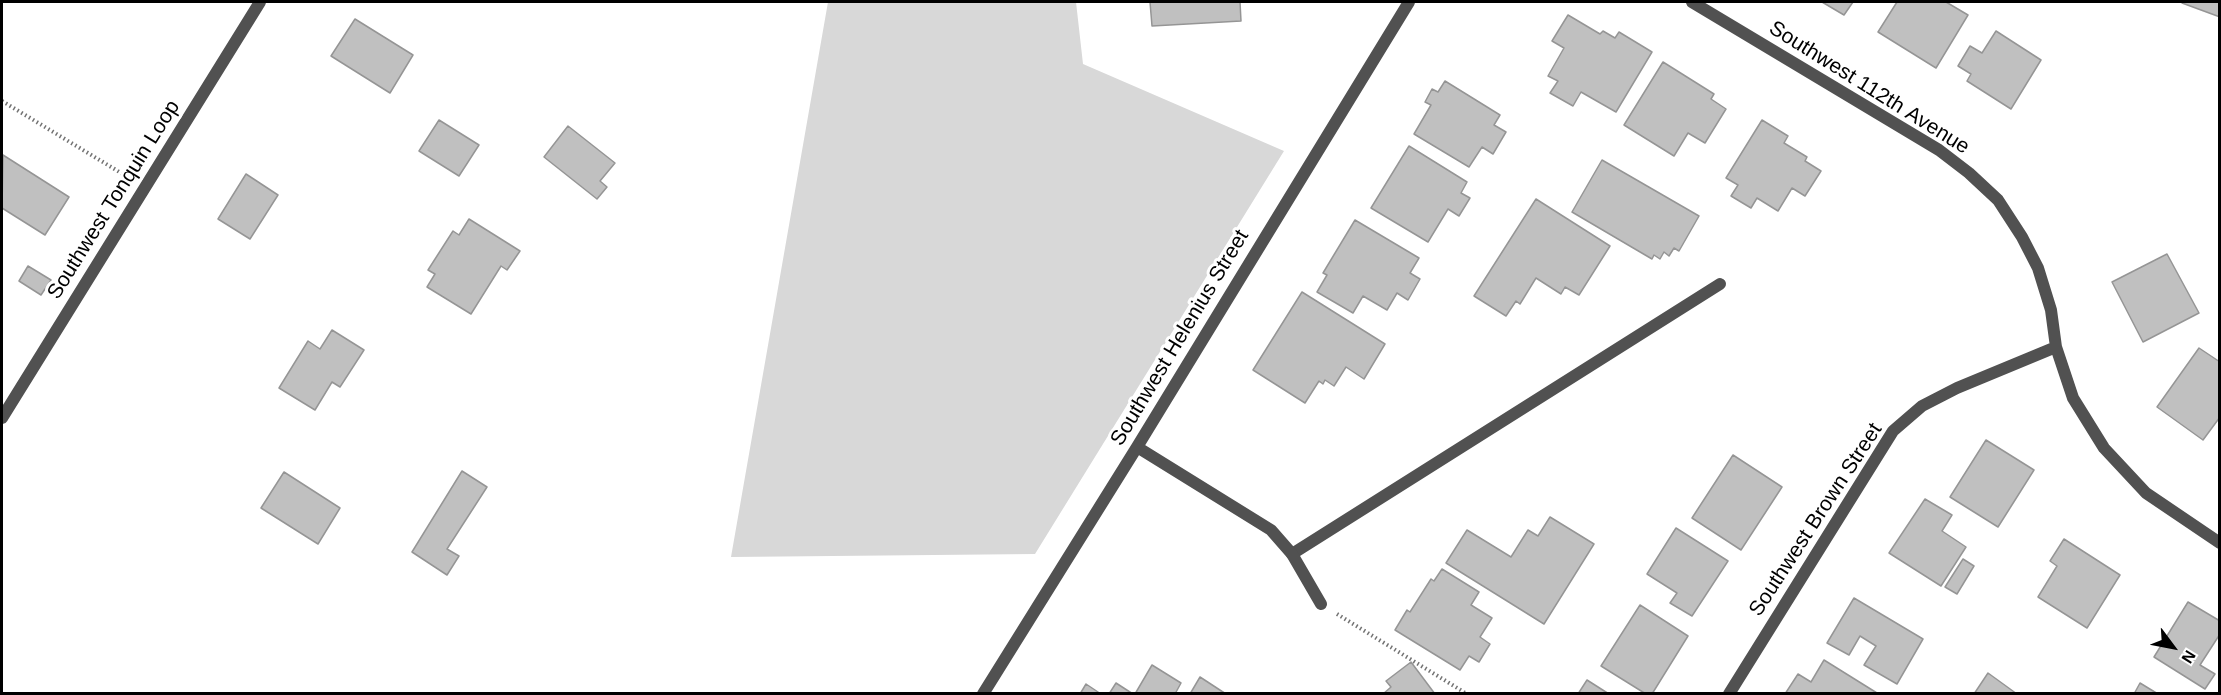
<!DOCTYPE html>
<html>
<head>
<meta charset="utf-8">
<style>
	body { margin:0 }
	#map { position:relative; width:2221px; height:695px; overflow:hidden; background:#fff; font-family:Arial,sans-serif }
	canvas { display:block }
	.frame { position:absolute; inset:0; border:3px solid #000; pointer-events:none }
	.north { position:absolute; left:2143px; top:617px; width:60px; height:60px; -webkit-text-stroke:4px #fff; paint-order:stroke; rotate:122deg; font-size:16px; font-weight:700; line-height:24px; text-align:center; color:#000 }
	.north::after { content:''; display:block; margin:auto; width:21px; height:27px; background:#000; clip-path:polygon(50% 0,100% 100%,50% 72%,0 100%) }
</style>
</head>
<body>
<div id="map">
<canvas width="2221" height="695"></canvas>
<div class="frame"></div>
<div class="north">N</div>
</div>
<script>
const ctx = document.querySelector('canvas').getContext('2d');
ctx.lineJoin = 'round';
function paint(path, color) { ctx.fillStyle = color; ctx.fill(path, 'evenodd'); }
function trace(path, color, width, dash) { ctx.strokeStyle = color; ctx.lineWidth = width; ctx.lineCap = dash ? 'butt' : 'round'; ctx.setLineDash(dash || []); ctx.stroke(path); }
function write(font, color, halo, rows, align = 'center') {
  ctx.font = font + ' Arial,sans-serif'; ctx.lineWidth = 6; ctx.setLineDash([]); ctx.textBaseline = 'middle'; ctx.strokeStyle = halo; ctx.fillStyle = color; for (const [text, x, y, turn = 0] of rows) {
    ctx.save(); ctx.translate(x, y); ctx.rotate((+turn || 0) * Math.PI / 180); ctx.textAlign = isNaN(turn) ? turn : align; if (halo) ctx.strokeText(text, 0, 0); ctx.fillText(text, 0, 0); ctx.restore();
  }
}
const green = new Path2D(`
	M828,2h248l7,62 201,87 -249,403 -304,3z`);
const building = new Path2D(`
	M1150,2h90l1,19 -89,5z
	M1822,2h31l-9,13z
	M1897,2h49l22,13 -32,53 -58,-36z
	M2183,2h37v15l-38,-14z
	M1568,15l32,19 3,-3 12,7 4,-6 33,20 -36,60 -35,-20 -8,14 -23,-13 8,-12 -10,-5 16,-28 -12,-7z
	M355,19l58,36 -23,38 -59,-37z
	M1996,31l45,29 -30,49 -44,-28 4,-7 -13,-8 12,-20 12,7z
	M1663,62l51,32 -3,5 15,10 -21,34 -17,-10 -14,23 -50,-31z
	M1445,81l55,34 -6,10 12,7 -13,22 -11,-7 -13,20 -55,-33 17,-29 -6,-3 7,-13 6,3z
	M439,120l40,25 -20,31 -40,-25z
	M1762,120l26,16 -4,7 23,14 -2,4 16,10 -16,25 -13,-8 -14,23 -21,-13 -6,10 -20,-12 7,-11 -12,-7z
	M568,126l47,37 -15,18 7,6 -10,12 -53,-42z
	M1409,146l58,36 -6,11 9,5 -11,18 -11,-7 -20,33 -57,-34z
	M3,155l66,42 -24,38 -43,-27z
	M1602,160l97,56 -20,35 -5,-3 -5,8 -5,-4 -4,7 -6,-4 -2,4 -80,-47z
	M246,174l32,21 -28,44 -32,-20z
	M1536,199l74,47 -31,49 -14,-8 -4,7 -25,-16 -16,26 -4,-3 -10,15 -32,-20z
	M469,219l51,32 -13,19 -6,-4 -30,48 -44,-27 8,-13 -7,-4 25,-39 6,4z
	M1355,220l64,38 -9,15 10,6 -12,21 -11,-7 -10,17 -24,-14 -10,17 -36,-21 10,-17 -4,-2z
	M2167,254l32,59 -56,29 -31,-60z
	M28,266l23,14 -10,15 -22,-14z
	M1302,292l83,52 -21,35 -18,-12 -12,19 -9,-6 -2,4 -4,-3 -14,22 -52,-33z
	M332,330l32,20 -24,37 -8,-5 -17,28 -36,-22 29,-47 12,8z
	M2199,348l21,14v55l-17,23 -46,-33z
	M1986,440l48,30 -36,57 -48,-30z
	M1733,455l49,32 -41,63 -49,-32z
	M462,471l25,16 -40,62 12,7 -12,19 -35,-23z
	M284,472l56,36 -22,36 -57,-36z
	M1925,499l27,16 -10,16 24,16 -25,39 -52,-33z
	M1550,517l44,27 -50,80 -98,-61 21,-33 44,27 17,-27 10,6z
	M1676,528l52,33 -36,55 -22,-13 7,-10 -30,-19z
	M2064,539l56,36 -33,53 -49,-31 19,-31 -7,-5z
	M1963,559l11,7 -17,28 -12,-7z
	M1442,569l37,23 -8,13 21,13 -12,19 10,7 -11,18 -10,-6 -9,14 -65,-40 12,-20 3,2 21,-33 3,2z
	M1854,598l69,41 -26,45 -33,-19 12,-19 -16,-10 -11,19 -22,-12z
	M2188,602l32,19v13l-20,31 15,9 -10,15 -51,-32z
	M1640,605l48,31 -36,58h-6l-45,-28z
	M1824,660l53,33v1h-92l13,-20 13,8z
	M1411,662l24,32h-52l8,-7 -5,-6z
	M1152,665l29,18 -6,11h-40z
	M1988,673l29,21h-43z
	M1200,677l26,17h-36z
	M1587,680l22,14h-31z
	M1116,683l17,11h-24z
	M2140,683l18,11h-24z
	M1086,684l15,10h-21z`);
const path = new Path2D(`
	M2,101l124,75
	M1337,614l130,80`);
const lane = new Path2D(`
	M1292,554l428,-270`);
const street = new Path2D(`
	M1692,2l247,148 30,23 29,27 24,37 16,31 13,42 5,37 17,51 31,50 42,45 74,50
	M2,418l258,-416
	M1137,447l134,83 21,24 29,50
	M983,694l154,-247 272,-445
	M1729,694l164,-263 29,-25 35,-18 99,-41`);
const streetNames = [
	["Southwest 112th Avenue",1869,88,32],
	["Southwest Tonquin Loop",114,200,-58],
	["Southwest Helenius Street",1180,338,-59],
	["Southwest Brown Street",1816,520,-57]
];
paint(green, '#d8d8d8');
paint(building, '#c0c0c0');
trace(building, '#959595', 1.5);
trace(path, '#737373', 4, [1.5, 3]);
trace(lane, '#515151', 12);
trace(street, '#515151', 12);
write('21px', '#000', '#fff', streetNames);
</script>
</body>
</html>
